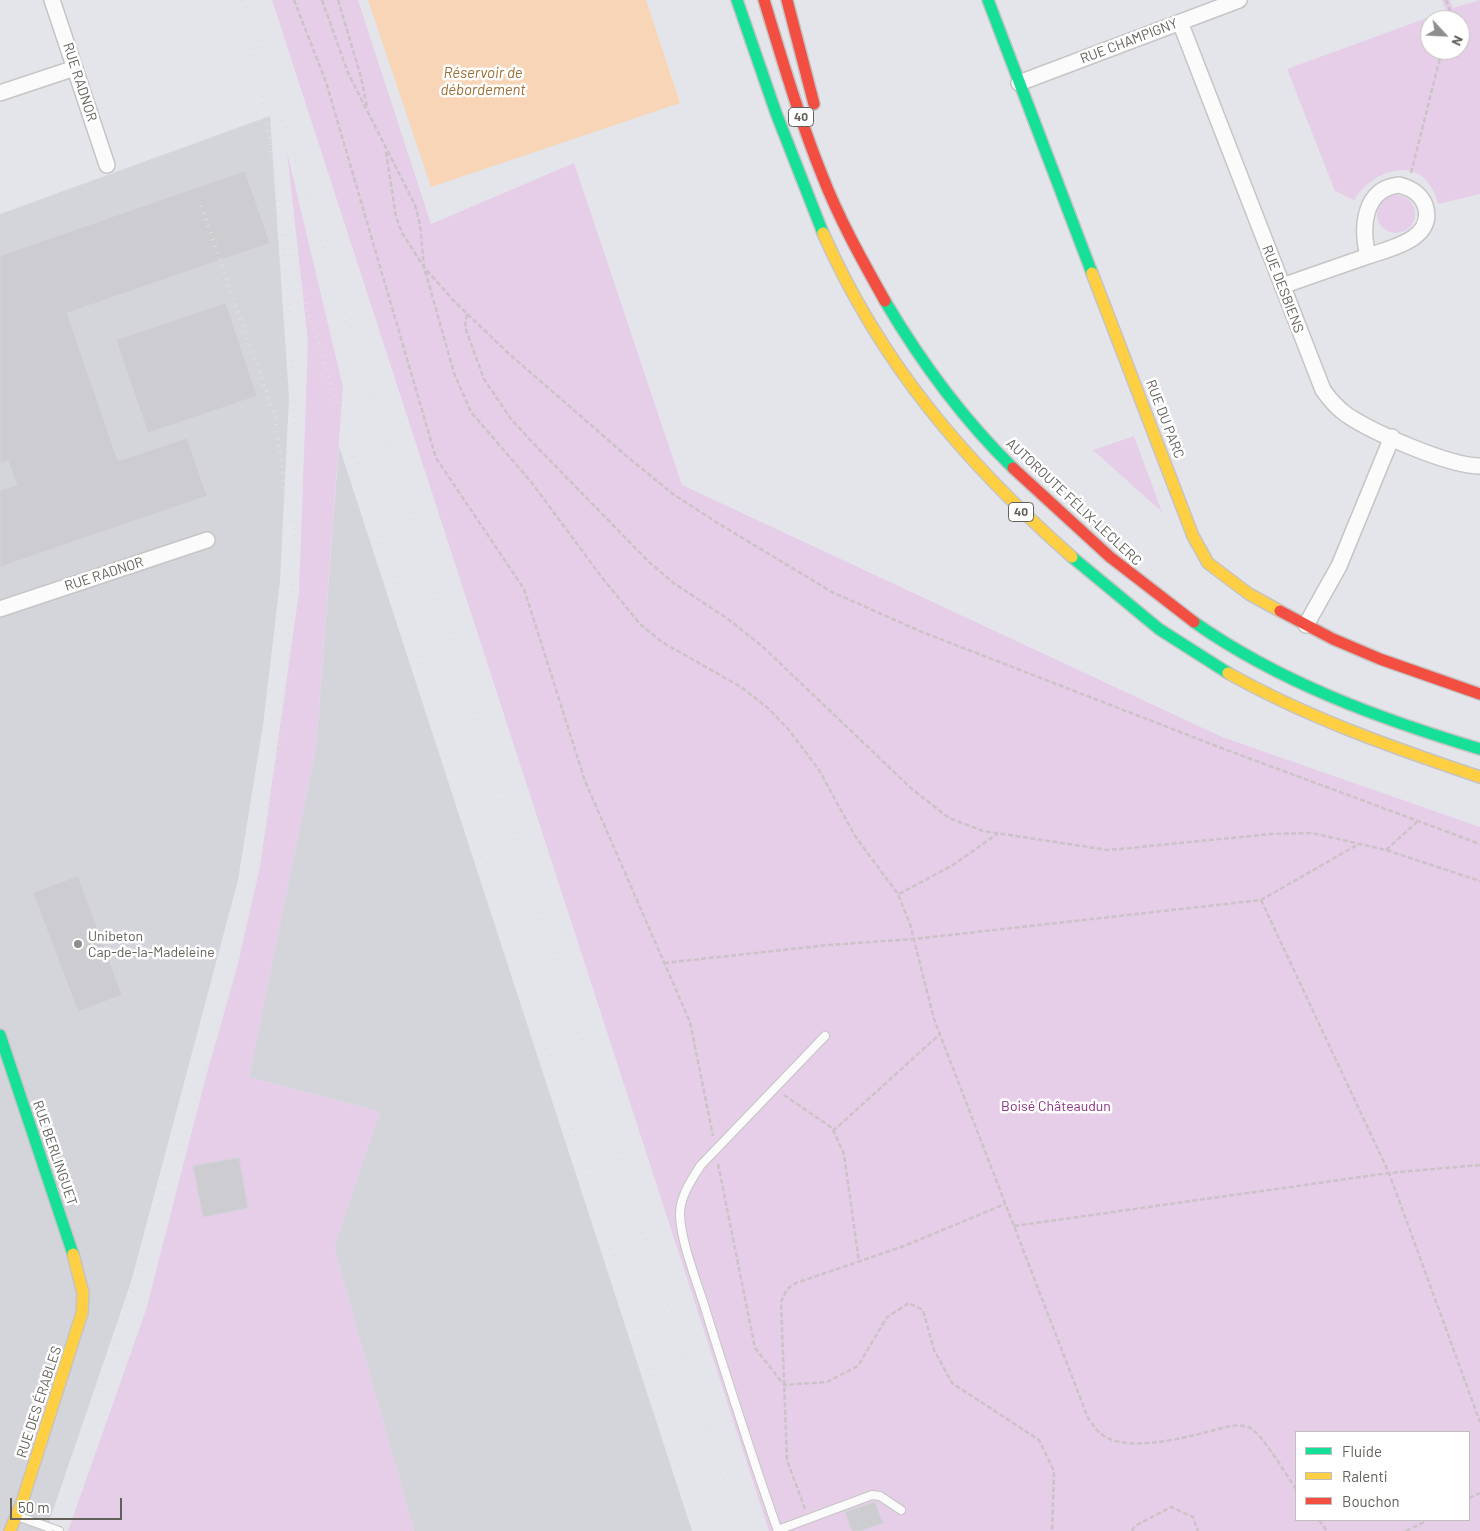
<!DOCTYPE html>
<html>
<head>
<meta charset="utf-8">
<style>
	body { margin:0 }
	#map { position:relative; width:1480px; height:1531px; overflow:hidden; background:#e4e5eb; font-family:Barlow,sans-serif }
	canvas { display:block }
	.legend { position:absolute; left:1295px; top:1431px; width:175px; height:90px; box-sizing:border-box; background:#fff; border:1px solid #c1bfbd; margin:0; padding:6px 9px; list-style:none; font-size:15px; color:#635f59 }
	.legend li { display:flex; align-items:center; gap:10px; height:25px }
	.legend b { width:25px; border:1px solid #c1bfbd }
	.north { position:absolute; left:1420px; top:10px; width:50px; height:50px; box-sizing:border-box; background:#fff; border:1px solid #c1bfbd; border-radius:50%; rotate:115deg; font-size:14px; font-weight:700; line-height:20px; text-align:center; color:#635f59 }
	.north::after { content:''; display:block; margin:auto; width:18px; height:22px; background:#908e8c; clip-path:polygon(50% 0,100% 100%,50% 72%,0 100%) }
	.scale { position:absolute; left:10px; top:1498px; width:112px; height:22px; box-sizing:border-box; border:2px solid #635f59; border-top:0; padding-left:6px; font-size:15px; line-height:18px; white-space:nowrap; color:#635f59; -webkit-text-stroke:4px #fff; paint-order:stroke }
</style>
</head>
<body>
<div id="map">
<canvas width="1480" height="1531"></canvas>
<ul class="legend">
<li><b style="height:6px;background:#16e098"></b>Fluide</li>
<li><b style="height:6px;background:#ffcf43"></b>Ralenti</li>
<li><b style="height:6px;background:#f24e42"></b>Bouchon</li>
</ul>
<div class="north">N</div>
<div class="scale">50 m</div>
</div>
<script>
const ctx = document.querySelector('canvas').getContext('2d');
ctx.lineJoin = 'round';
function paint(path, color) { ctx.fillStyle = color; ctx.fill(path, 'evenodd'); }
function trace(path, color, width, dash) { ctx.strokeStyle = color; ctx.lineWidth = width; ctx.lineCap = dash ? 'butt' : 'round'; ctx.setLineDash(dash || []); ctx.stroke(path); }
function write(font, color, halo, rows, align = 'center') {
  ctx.font = font + ' Barlow,sans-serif'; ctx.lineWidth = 5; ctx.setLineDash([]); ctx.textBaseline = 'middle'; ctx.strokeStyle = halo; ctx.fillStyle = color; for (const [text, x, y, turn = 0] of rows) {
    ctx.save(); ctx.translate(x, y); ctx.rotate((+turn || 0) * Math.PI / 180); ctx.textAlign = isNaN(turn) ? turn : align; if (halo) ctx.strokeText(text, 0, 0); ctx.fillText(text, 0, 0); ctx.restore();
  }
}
const industrial = new Path2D(`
	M270,116l19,282 -9,183 -17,144 -25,155 -107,402 -85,249h-46v-1317z
	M339,446l353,1085h-278l-80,-284 46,-135 -131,-35 67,-329z`);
const green = new Path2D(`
	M272,0h86l73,224 143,-61 108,322 540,252 258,90v704h-711zM1296,1432h173v88h-173z
	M1442,0h8l3,8 27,-8v194l-42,10c-12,-50 -61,-39 -84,-4l-19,-9 -48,-122 159,-58zM1430,20h30v30h-30z
	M287,152l56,235 -27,361 -67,329 131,35 -46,135 80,284h-346l78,-221 58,-226 33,-117 23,-100 39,-275 9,-251z
	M1377 214a19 19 0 1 1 38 0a19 19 0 1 1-38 0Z
	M1134,436l28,76 -69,-62z`);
const water = new Path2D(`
	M368,0h278l34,103 -249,84z`);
const building = new Path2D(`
	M245,171l25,72 -203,70 51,148 69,-23 20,58 -207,71v-77l17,-5 -9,-24 -8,3v-208z
	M226,303l31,93 -109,37 -32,-93z
	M78,876l44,119 -44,17 -45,-119z
	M239,1158l9,50 -45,9 -10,-51z
	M875,1502l8,21 -22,8h-9l-7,-19z`);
const path = new Path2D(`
	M294,0l32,82 110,376 88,131 61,192 105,241 23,114
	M322,0l26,73 67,132 5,19 4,43 30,106 17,39 61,71 68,92 40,49 22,18 79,45 27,21 21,22 30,40 36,66 43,58 12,30 24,95 154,399c4,5 7,11 12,15 24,21 83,5 111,-2 11,-3 25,-8 37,-4 13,4 38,48 48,62
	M338,0l23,77 6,30
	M1446,0l5,13 -1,7
	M386,152l10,65 6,16 22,34 29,33 54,52 123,107 43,35 43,28 116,70 90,40 302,117 256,95
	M1411,173l31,-123
	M467,314l-2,13 19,52 27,40 24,26 114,117 26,22 53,35 35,28 149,142 37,29 34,13 125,19 163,-16 41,-1 74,17 94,31
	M1386,850l33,-30
	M899,894l54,-29 44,-31
	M1261,900l128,273 91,249
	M664,963l164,-18 86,-6 347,-39 96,-55
	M784,1095l48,33 12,26 15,108
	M833,1131l107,-97
	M718,1164l37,184 29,37 43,-3 31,-16 29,-49 22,-14 14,7 11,40 18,33 87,57 15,31 -2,60
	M1014,1226l375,-53 91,-8
	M1469,1498l11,-5
	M805,1509l-18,-49 -6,-158 6,-13 9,-6 108,-37 101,-42
	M1319,1520l8,11
	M1132,1531l3,-5 36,-19 22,10 5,14
	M1406,1531l22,-11`);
const lane = new Path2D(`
	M17,1516l42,15
	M778,1530l94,-35 8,1 21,14
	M778,1531c-25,-70 -47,-140 -69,-210 -8,-29 -29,-79 -29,-107 0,-18 12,-35 21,-49l124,-129`);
const street = new Path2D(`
	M52,0l55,165
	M1180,22l143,368c7,10 14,18 24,25 27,18 102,51 133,51
	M1019,83l220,-83
	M0,93l75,-25
	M1399,185c12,3 21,8 26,20 11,34 -34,43 -57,51 -7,-28 -5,-67 31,-71z
	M1282,286l86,-30
	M0,609l207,-69
	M1306,625l33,-59 53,-129`);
const fast = new Path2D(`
	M737,0l39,113 47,120
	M988,0l104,273
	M885,301c36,61 78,118 128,167
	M1072,557l87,72 69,44
	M1194,622c85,60 186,97 286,127
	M0,1035l73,219`);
const slow = new Path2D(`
	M823,233c58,131 142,229 249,324
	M1092,273l101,263 15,27 41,31 31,17
	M1228,673c80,45 166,75 252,104
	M10,1531l12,-29 60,-189 1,-20 -10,-39`);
const jam = new Path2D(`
	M764,0c18,59 35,118 58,175 17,44 40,85 63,126
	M787,0l27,104
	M1013,468l97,89 84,65
	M1280,611l53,28 47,20 100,35`);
const rail = new Path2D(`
	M244,0l497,1531
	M201,206l74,211 15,109
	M287,235l19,70 48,150 314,970
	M53,1531c39,-116 77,-232 115,-349 21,-62 43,-125 61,-189 83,-312 86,-630 24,-947`);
const markers = [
	[78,944,5,"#908e8c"]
];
const shields = [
	[801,117,25],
	[1021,512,25]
];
const shieldNames = [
	["40",801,117],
	["40",1021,512]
];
const streetNames = [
	["RUE CHAMPIGNY",1129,41,-21],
	["RUE RADNOR",80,82,72],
	["RUE DESBIENS",1283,289,69],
	["RUE DU PARC",1165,419,69],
	["AUTOROUTE FÉLIX-LECLERC",1074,502,43],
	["RUE RADNOR",104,574,-18],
	["RUE BERLINGUET",55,1153,71],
	["RUE DES ÉRABLES",39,1402,-72]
];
const poiNames = [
	["Unibeton",88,936],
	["Cap-de-la-Madeleine",88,952]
];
const parkNames = [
	["Boisé Châteaudun",1056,1106]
];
const waterNames = [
	["Réservoir de",483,73],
	["débordement",483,90]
];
paint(industrial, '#d4d4db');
paint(green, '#e6cee8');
paint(water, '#f7d5b6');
paint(building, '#cdcdd1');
trace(building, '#d4d4da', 1);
trace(lane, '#c5c5c4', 10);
trace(street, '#c5c5c4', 18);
trace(fast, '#c5c4c4', 14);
trace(slow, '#c5c4c4', 14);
trace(jam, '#c5c4c4', 14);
trace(path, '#cbc3c7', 2.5, [5, 2.5]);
trace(lane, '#fbfbfc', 8);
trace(street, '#fbfbfc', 15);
trace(fast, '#16e098', 11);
trace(slow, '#ffcf43', 11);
trace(jam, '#f24e42', 11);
trace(rail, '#e0e0e0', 4, [1, 6]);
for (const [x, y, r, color] of markers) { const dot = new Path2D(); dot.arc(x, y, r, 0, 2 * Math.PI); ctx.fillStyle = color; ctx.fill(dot); trace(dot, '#fff', 2); }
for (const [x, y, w] of shields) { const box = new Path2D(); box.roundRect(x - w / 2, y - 9.5, w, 19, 4); ctx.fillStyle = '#fff'; ctx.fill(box); trace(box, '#635f59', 1); }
write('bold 12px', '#635f59', null, shieldNames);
write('14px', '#635f59', '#fff', streetNames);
write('14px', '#635f59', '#fff', poiNames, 'left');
write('14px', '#8b3082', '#fff', parkNames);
write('italic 15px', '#9c6d30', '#fff', waterNames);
</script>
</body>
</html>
